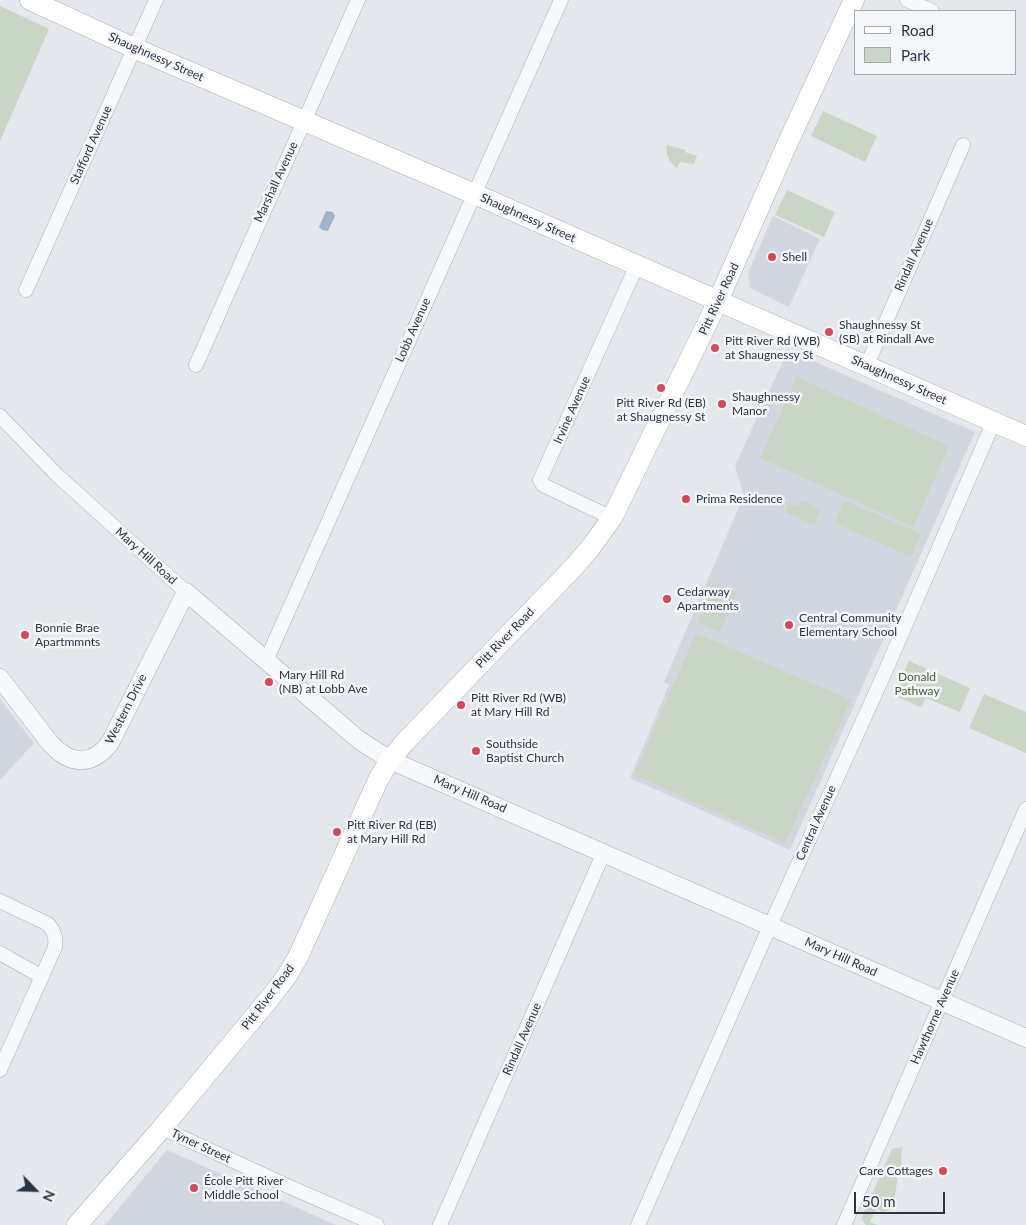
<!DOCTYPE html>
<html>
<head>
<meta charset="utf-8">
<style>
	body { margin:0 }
	#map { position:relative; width:1026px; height:1225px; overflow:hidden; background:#e4e7ec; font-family:Lato,sans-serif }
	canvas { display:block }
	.legend { position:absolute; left:854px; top:10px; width:162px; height:65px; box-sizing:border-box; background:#f4f6f9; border:1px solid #a4a8b1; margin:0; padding:6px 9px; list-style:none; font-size:15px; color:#2b3445 }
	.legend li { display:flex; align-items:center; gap:10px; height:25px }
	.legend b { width:25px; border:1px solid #a4a8b1 }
	.north { position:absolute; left:10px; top:1165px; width:50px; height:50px; -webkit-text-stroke:4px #f4f6f9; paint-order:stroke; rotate:114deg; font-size:14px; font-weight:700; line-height:20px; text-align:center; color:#2b3445 }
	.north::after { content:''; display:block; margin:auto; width:18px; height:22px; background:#2b3445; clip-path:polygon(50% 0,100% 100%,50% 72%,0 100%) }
	.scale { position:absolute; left:854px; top:1192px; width:91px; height:22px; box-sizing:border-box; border:2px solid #2b3445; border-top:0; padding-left:6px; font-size:15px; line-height:18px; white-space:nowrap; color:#2b3445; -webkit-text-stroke:4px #f4f6f9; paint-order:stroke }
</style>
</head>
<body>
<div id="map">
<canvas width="1026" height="1225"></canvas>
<ul class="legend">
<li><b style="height:6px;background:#fff"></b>Road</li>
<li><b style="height:14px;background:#c9d6c5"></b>Park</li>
</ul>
<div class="north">N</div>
<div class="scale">50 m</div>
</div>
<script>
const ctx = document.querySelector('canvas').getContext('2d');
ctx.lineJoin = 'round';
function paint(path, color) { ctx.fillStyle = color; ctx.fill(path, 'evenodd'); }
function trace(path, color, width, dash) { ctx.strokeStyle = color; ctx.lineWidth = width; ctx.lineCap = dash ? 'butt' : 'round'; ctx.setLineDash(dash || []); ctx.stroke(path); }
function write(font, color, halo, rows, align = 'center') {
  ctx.font = font + ' Lato,sans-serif'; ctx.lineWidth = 5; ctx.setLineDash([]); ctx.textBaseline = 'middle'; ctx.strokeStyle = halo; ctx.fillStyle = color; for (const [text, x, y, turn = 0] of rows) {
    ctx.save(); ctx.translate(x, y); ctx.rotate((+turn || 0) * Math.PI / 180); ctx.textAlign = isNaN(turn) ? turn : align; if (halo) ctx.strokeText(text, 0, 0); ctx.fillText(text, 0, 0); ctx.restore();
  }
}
const built = new Path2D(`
	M773,216l47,23 -31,68 -39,-19 -2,-15z
	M788,350l187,82 -185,418 -160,-72 39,-93 -5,-3 80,-187 -9,-29z
	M0,699l34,44 -34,37z
	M167,1150l169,75h-231z`);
const green = new Path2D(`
	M0,6l49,23 -49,112z
	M823,111l54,25 -12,26 -54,-26z
	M667,145l18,5v2l12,4 -3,8 -14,-2 -3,6c-8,-6 -12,-13 -10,-23z
	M787,190l48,22 -11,25 -49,-22z
	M797,377l152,69 -36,81 -153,-69z
	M802,500l19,9 -7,16 -29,-13 4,-9 9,4z
	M844,500l77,34 -10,23 -77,-34z
	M715,583l22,9 -17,40 -23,-9z
	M696,633l155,67 -66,143 -151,-68z
	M909,661l61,27 -10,24 -34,-14 -5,9 -28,-12z
	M984,694l42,18v41l-57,-25z
	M903,1147c-3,8 -1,14 -2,22h-2l-6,39 -9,4 -8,-3 -6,13 7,3h-11l-5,-6 31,-70z`);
const water = new Path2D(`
	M326,211l7,1 2,4 -7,15 -6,-1 -3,-3z`);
const minor = new Path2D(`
	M907,0l25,11
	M26,290l130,-290
	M196,365l162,-365
	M867,365l96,-220
	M0,416l57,59 129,117
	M612,518l-69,-33 -3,-5 97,-215
	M266,661l295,-661
	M0,901l48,23c7,8 8,14 7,23l-55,123
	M0,953l42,24
	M162,1128l128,59 87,38
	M440,1225l164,-373
	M638,1225l132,-299 115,-254 109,-251
	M844,1225l182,-416`);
const tertiary = new Path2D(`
	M0,678l50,65c20,22 41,24 60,0l76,-151 173,148 31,20 636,278`);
const secondary = new Path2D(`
	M30,0l104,48 352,151 540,237
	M77,1225l85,-97 108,-130 16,-21 12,-20 80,-177 12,-20 14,-17 169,-175 18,-21 21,-29 106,-217 71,-161 65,-140`);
const markers = [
	[772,257,5,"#d1495b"],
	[829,332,5,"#d1495b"],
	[715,348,5,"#d1495b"],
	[661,388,5,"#d1495b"],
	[722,404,5,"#d1495b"],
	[686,499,5,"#d1495b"],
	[667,599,5,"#d1495b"],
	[789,625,5,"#d1495b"],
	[25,635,5,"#d1495b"],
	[269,682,5,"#d1495b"],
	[461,705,5,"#d1495b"],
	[476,751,5,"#d1495b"],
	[337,832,5,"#d1495b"],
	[943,1171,5,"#d1495b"],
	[194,1188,5,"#d1495b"]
];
const streetNames = [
	["Shaughnessy Street",156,57,24],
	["Stafford Avenue",91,145,-66],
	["Marshall Avenue",276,182,-65],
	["Shaughnessy Street",528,218,24],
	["Rindall Avenue",914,255,-66],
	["Pitt River Road",719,299,-65],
	["Lobb Avenue",413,330,-66],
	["Shaughnessy Street",899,380,24],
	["Irvine Avenue",572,410,-66],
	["Mary Hill Road",146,556,42],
	["Pitt River Road",505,638,-46],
	["Western Drive",126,709,-63],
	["Mary Hill Road",470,794,23],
	["Central Avenue",816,823,-66],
	["Mary Hill Road",841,957,24],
	["Pitt River Road",268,997,-53],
	["Hawthorne Avenue",935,1017,-66],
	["Rindall Avenue",522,1039,-66],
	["Tyner Street",201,1146,25]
];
const poiNames = [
	["Shell",782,257],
	["Shaughnessy St",839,325],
	["(SB) at Rindall Ave",839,339],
	["Pitt River Rd (WB)",725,341],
	["at Shaugnessy St",725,355],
	["Shaughnessy",732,397],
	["Manor",732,411],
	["Pitt River Rd (EB)",661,403,"center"],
	["at Shaugnessy St",661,417,"center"],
	["Prima Residence",696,499],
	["Cedarway",677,592],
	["Apartments",677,606],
	["Central Community",799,618],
	["Elementary School",799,632],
	["Bonnie Brae",35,628],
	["Apartmmnts",35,642],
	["Mary Hill Rd",279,675],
	["(NB) at Lobb Ave",279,689],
	["Pitt River Rd (WB)",471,698],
	["at Mary Hill Rd",471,712],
	["Southside",486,744],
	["Baptist Church",486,758],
	["Pitt River Rd (EB)",347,825],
	["at Mary Hill Rd",347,839],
	["Care Cottages",933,1171,"right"],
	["École Pitt River",204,1181],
	["Middle School",204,1195]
];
const parkNames = [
	["Donald",917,677],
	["Pathway",917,691]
];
paint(built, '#d2d6de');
paint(green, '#c9d6c5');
paint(water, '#9fb4cc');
trace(minor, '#a9aeb7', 15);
trace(tertiary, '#a9aeb7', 19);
trace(secondary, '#a9aeb7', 21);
trace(minor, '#f7f8fa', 14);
trace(tertiary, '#f7f8fa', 18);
trace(secondary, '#fff', 20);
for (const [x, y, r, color] of markers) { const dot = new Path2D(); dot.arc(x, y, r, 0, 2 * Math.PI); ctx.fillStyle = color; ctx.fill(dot); trace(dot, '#f4f6f9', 2); }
write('12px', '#2b3445', '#f4f6f9', streetNames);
write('12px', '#2b3445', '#f4f6f9', poiNames, 'left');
write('12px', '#3f6138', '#f4f6f9', parkNames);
</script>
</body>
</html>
